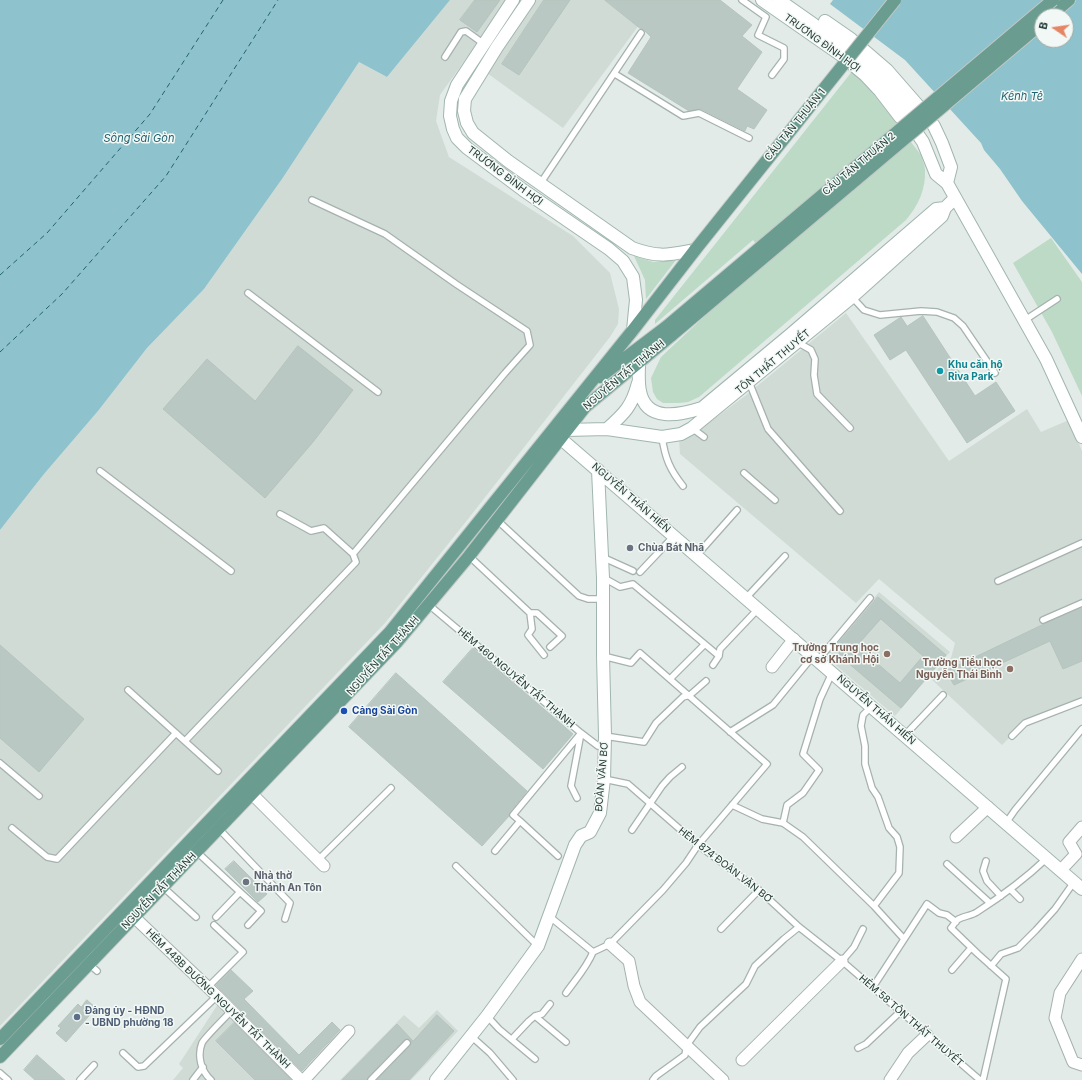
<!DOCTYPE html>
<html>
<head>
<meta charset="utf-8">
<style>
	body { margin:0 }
	#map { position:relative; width:1082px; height:1080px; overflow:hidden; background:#e2ebe7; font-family:Inter,sans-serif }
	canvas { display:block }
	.north { position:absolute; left:1034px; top:8px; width:40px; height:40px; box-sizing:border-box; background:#f2f8f5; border:1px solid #9faca8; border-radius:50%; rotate:283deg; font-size:11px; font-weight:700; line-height:16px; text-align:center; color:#233a34 }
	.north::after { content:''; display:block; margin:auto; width:14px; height:18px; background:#e68564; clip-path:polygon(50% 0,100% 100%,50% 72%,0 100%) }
</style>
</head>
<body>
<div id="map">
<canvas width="1082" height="1080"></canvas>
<div class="north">B</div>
</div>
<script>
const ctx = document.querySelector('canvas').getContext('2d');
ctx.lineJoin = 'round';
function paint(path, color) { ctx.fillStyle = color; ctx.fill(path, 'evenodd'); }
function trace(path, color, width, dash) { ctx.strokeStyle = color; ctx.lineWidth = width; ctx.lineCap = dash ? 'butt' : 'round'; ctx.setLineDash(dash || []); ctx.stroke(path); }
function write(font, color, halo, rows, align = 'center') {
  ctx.font = font + ' Inter,sans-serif'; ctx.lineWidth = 3; ctx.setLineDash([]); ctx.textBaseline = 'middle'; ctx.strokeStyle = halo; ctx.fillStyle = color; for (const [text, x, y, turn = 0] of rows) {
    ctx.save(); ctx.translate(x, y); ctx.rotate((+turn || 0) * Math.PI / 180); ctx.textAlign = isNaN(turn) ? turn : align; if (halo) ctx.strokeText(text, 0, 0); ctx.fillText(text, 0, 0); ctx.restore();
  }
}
const built = new Path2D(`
	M450,0h58l-68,95 -4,26 13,36 124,79 37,37 9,36 -1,15 -8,13 -138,177 -87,109 -385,403v-496l44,-56 54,-63 49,-63 57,-59 78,-110 77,-117 28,15z
	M533,0h81l28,21 -79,107 -76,-55z
	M846,313l103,148 78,-52 14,23 28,-12 13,31v246l-63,31 -17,17 -72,-67 16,-18 5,-2 4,-15 -76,-64 -23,24 -176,-149 -1,-15 12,-5 19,-12 35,-26z
	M879,592l71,60 -55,64 -70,-60z
	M218,1004l75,76h-120l10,-12 -4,-4z
	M437,1010l21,21 -47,49h-71l64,-65 15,13z`);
const green = new Path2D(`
	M854,69l67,86c1,5 4,10 4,15 1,19 -7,36 -19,50l-207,177 -11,5 -9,1h-16l-6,-4 -4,-7 -2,-14 10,-21 62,-58 46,-40 -16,-19 -98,84v-4z
	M1051,238l31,44v114l-30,-64 -39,-69z
	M634,256l19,6 23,-2 -30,39 -1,-19z`);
const water = new Path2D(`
	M0,0h450l-63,77 -28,-15 -77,117 -78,110 -57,59 -49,63 -54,63 -44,56z
	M833,0h249v274l-60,-73 -22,-32 -16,-19 -3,-7 -76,-83 -75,-56zM1042,16h24v24h-24z`);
const ferry = new Path2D(`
	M0,275l47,-42 103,-119 73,-114
	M0,352l62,-58 104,-118 112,-176`);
const building = new Path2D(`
	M475,0h25l-23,32 -17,-12z
	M544,0h26l-51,75 -17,-11z
	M605,0h115l32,25 -10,11 20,16 -25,37 30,21 -13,19 -7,-3 -2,5 -44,-22 -12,2 -61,-38 23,-36 -7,-7 -3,-1z
	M923,316l52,80 21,-14 19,29 -48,32 -61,-93 -16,10 -16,-25 27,-18 6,9z
	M298,346l55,44 -40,52 -48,56 -102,-89 44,-50 48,42z
	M878,597l68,58 -45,53 -68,-58zM881,619l42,37 -23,27 -43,-37z
	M1082,608v53l-19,8 -13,-28 -96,44 -8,-14 98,-47z
	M0,645l84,74 -45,53 -39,-34z
	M473,648l100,86 -30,35 -100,-87z
	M396,673l131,118 -17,21 -1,4 -27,30 -133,-119z
	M234,861l33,33 -9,8 -33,-33z
	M231,970l22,21 -9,8 55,56 33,-33 8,8 -38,41 -86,-86z
	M87,1000l9,8 -30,34 -10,-9 5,-5 -3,-2 20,-22 3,3z
	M437,1015l17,16 -45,49h-32l33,-34 1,-5 -3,-2 -4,1 -36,37 -1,3h-25l55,-56 16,17z
	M234,1023l57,57h-36l-39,-39z
	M37,1055l28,25h-30l-11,-10z`);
const lane = new Path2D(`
	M742,0l24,17 -8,18 26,13v11l-12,16
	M445,57l16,-25 5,-1 18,13
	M615,74l68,42 16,-3 50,25
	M540,184l101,-151
	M312,200l73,34 71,50 71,47 3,14 -25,28 -152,181
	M248,293l130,99
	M852,297l12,13 16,5 41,-4 16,1 17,6 9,8 32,47
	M1025,320l32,-21
	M797,342l14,8 4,9 -1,16 3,19 33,34
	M749,382l19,47 72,82
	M692,428l12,9
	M662,437c3,21 8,33 21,49
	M100,471l131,100
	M744,473l31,27
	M497,520l82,76 9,3h16
	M697,555l40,-45
	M469,556l61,57h7l25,23 -12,11
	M602,557l31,14
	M640,572l34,-36
	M604,578l16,9 13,-3 86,72
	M998,581l84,-38
	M746,598l39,-42
	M429,605l152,128 17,13 7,1
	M530,613l2,16 -4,6 16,20
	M1043,620l39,-17
	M818,660l52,-62
	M713,665l6,-9 1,-7 38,-40
	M670,679l34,-34
	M128,690l90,81
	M871,707l-8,8 -2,11 4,20v18l7,24 6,9 11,31 8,9 3,10 -1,26 -25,33
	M730,732l43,-27 40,-49
	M905,735l38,-40
	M605,736l39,6 12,-19 27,-26 7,-2 16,-14
	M1012,736l13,-13 57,-22
	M185,741l171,-179 -3,-8 -29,-26 -13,3 -31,-17
	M0,763l39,33
	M604,779l24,5 70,61 61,45 40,37 43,34 138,119
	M577,798l-6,-12 10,-53
	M732,805l30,14 21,4 20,14 71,69 30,33
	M520,821l38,35
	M783,823l4,-18 16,-12 16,-23 -16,-16 17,-55 12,-26
	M1006,823l9,-13 67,-81
	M12,828l35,29 10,2 119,-126
	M219,829l71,74 -5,16
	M632,830l30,-44 8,-9 12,-10
	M495,851l25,-30 -7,-6 68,-82
	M197,852l43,40 -24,25
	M318,860l73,-72
	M986,861l-3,10 4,10 14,15
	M947,864l43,39
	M456,866l82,80
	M163,887l33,30
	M1011,890l9,9
	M240,892l21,19 -13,14
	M549,916l44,36
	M721,929l38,-39
	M593,952l17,-8 53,-54 23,-27 12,-18 69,-81 -127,-111 -9,10 -28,-7
	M842,961l12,-14 9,-18
	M89,964l8,7
	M991,966l10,-12 17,-6 18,-18 19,-21 19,-27
	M952,970l19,-22
	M208,987l35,-35 -29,-27
	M873,987l54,-83 12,9 8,2 9,7
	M566,993c10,-14 21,-26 27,-41
	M487,1016l12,13 36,30
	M535,1016l7,-2 8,-10
	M471,1036l19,17 23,27
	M512,1039l17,-18 6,-5 31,26
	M858,1048l8,-4 35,-33
	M123,1053l15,14 6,-1 73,-70
	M0,1073l8,7
	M80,1080l14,-15
	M193,1080l10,-13
	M211,1080c-10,-9 -14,-24 -9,-37 3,-6 24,-26 30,-33
	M371,1080l36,-37
	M653,1080l3,-4 29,-21 2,-10 13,-18 46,-43 9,-18 29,-27 15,-12
	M983,1080l23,-101 -28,-25 -27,-26c2,-2 4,-6 6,-8 6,-4 14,-4 20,-8 25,-16 48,-33 70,-54`);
const street = new Path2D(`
	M772,667l22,-28
	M252,794l72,72
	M956,837l32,-30
	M1061,870l15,-16 -7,-12 13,-15
	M134,917l83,79 84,84
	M610,944l19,17 5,25 6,16 83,78
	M1082,959l-22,34 -5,25 18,44 9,3
	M742,1060l100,-99
	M304,1080l45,-49
	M890,1080l18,-27 19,-18`);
const secondary = new Path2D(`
	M513,0l-56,85 -6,16 -1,15 3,13 4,9 10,10 56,42 86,59 14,12 10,16 3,23 -3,30
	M529,0l-32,47 -32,52 -1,12 3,12 6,10 35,28 124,87c27,10 36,7 63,2
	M762,0l79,55 24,20 15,16 20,26 10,6
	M779,0l64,45 24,20 21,21 20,25 2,12 13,19 13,32 11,9 99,176 36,78
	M825,21l26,18 36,31 34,39 13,17 8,17 9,24 -4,16
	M639,363c0,9 -1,19 1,28 6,32 40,24 62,17l89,-74 145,-125 9,-1
	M607,429c18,-16 25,-23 31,-46
	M566,430l41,-1 55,8 19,-3 11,-6 160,-131 90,-81 3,-8 10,-10
	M560,438l522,451
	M436,1080l51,-64 51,-70 37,-101 6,-9 9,-4 10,-19 4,-34 1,-43 -2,-80v-78l-5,-108`);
const primary = new Path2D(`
	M1050,16l19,-16
	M600,377l66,-50
	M0,1039l390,-407 243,-302 62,-80
	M0,1057l397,-415 72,-86 116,-149 87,-72`);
const primaryBridge = new Path2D(`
	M695,250l200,-250
	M666,327l387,-327
	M672,335l370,-312`);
const markers = [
	[940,371,4,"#0f9aa8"],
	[630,548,4,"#6b7280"],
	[887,654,4,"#8d6e63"],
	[1010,669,4,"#8d6e63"],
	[344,711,4,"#1a4fb4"],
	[246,882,4,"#6b7280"],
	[77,1017,4,"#5c6f8a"]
];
const streetNames = [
	["TRƯƠNG ĐÌNH HỢI",822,43,36],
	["CẦU TÂN THUẬN 1",795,125,-51],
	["CẦU TÂN THUẬN 2",859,164,-40],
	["TRƯƠNG ĐÌNH HỢI",505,176,37],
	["TÔN THẤT THUYẾT",773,362,-40],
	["NGUYỄN TẤT THÀNH",624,375,-40],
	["NGUYỄN THẦN HIẾN",631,498,41],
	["NGUYỄN TẤT THÀNH",383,656,-48],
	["HẺM 460 NGUYỄN TẤT THÀNH",516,678,40],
	["NGUYỄN THẦN HIẾN",876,710,41],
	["ĐOÀN VĂN BƠ",602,777,-85],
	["HẺM 874 ĐOÀN VĂN BƠ",725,865,38],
	["NGUYỄN TẤT THÀNH",159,891,-46],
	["HẺM 448B ĐƯỜNG NGUYỄN TẤT THÀNH",218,999,44],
	["HẺM 58 TÔN THẤT THUYẾT",911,1021,41]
];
const cultureNames = [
	["Khu căn hộ",948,365],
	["Riva Park",948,377]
];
const worshipNames = [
	["Chùa Bát Nhã",638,548],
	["Nhà thờ",254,876],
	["Thánh An Tôn",254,888]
];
const educationNames = [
	["Trường Trung học",879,648],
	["cơ sở Khánh Hội",879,660],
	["Trường Tiểu học",1002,663],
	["Nguyễn Thái Bình",1002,675]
];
const transitNames = [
	["Cảng Sài Gòn",352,711]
];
const serviceNames = [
	["Đảng ủy - HĐND",85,1011],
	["- UBND phường 18",85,1023]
];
const waterNames = [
	["Kênh Tẻ",1022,97],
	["Sông Sài Gòn",139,139]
];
paint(built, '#d0dbd6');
paint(green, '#bcdac5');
paint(water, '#8ec2cc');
trace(ferry, '#226371', 1, [5, 4]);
paint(building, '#bac8c3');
trace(building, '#b5c4be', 1);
trace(lane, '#a5b2ae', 8);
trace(street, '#a5b2ae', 13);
trace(secondary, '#a1b6af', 14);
trace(primary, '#c1c8c6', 14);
trace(lane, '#fff', 5.5);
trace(street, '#fff', 11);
trace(secondary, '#fff', 12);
trace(primary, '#6a9d90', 12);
trace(primaryBridge, '#c1c8c6', 14, []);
trace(primaryBridge, '#6a9d90', 12);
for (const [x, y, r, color] of markers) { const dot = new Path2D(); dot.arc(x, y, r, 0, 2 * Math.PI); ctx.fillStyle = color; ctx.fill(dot); trace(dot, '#f2f8f5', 1.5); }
write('10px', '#233a34', '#f2f8f5', streetNames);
write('bold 10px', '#0d838f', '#f2f8f5', cultureNames, 'left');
write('bold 10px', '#5b616d', '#f2f8f5', worshipNames, 'left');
write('bold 10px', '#785e54', '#f2f8f5', educationNames, 'right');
write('bold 10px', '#164399', '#f2f8f5', transitNames, 'left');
write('bold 10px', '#4e5e75', '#f2f8f5', serviceNames, 'left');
write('italic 11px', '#226371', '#f2f8f5', waterNames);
</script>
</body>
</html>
